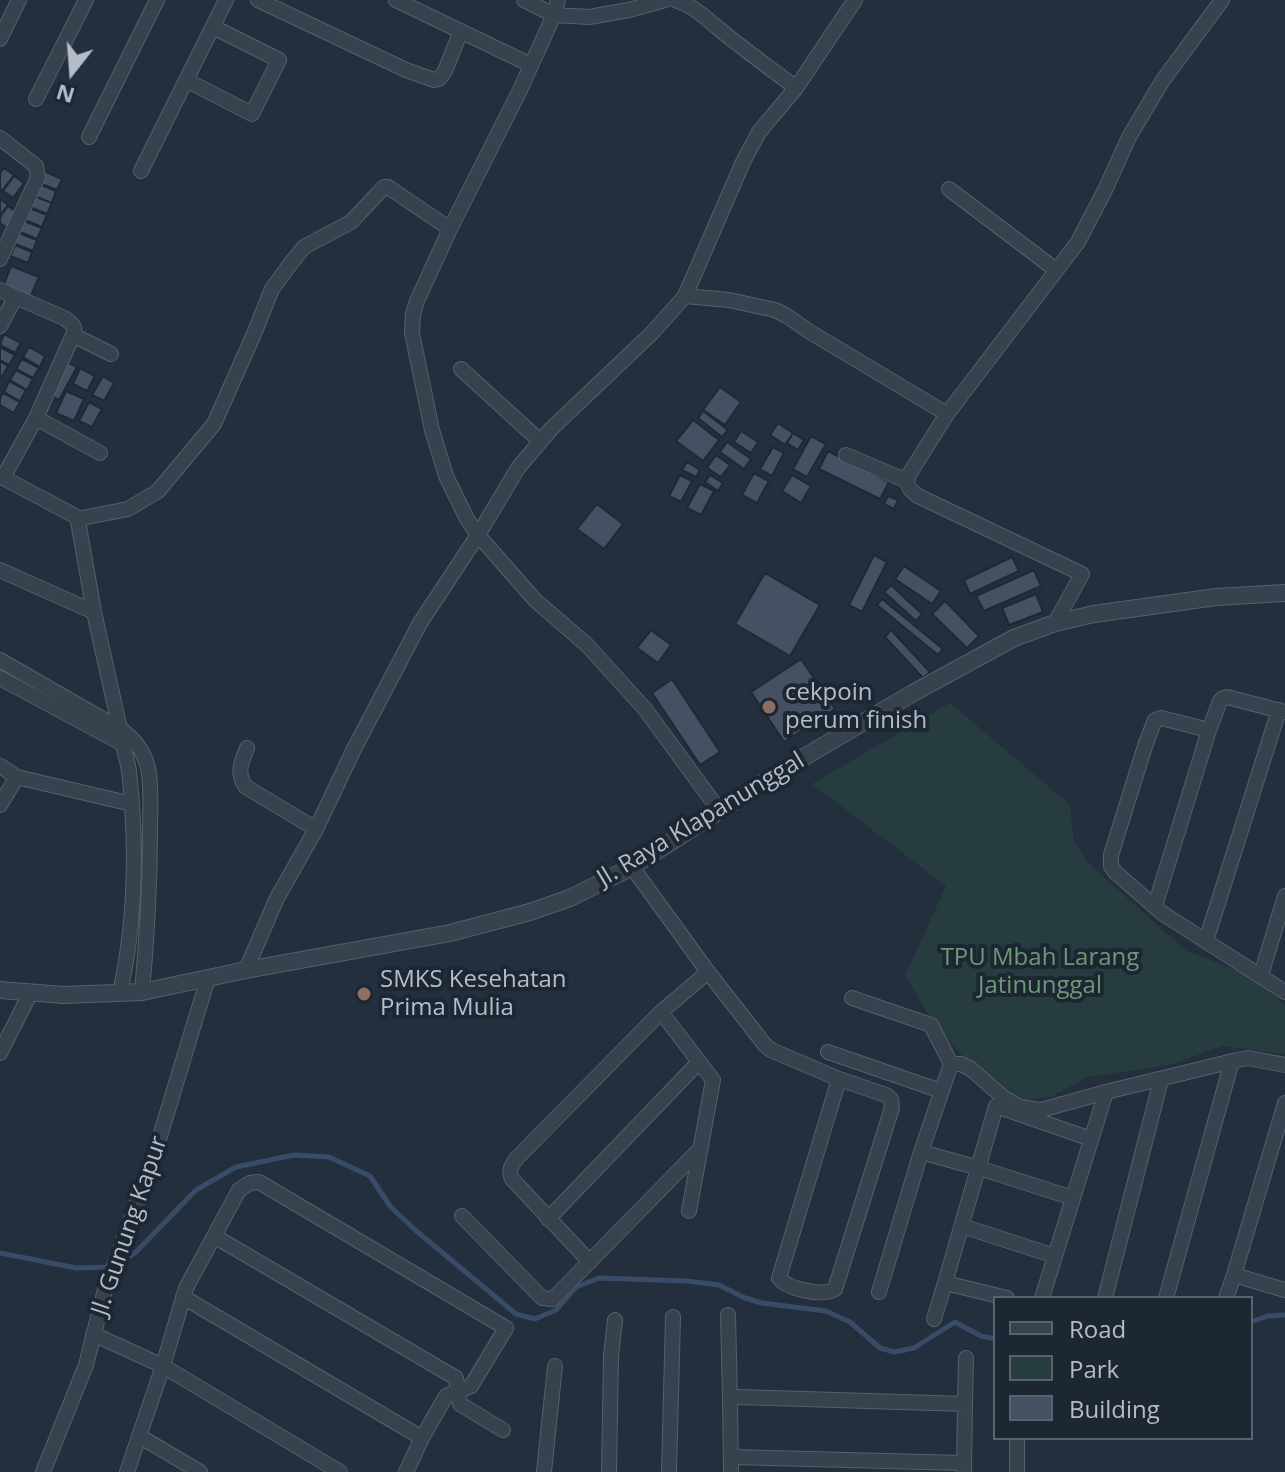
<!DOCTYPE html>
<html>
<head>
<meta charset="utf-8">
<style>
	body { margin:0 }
	#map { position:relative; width:1285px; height:1472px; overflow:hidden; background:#242f3e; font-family:"Open Sans",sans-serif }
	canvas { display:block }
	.legend { position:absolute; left:993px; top:1296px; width:260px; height:144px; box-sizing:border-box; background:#1d2633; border:2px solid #59626f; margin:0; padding:10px 14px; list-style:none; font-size:24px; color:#b4bcc9 }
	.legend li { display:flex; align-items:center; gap:16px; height:40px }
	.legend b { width:40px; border:2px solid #59626f }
	.north { position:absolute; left:32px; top:32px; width:80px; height:80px; -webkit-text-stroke:6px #1d2633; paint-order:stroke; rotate:197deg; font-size:22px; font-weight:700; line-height:32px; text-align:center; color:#b4bcc9 }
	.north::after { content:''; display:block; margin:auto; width:28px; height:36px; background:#b4bcc9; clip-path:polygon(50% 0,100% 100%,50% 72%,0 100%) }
</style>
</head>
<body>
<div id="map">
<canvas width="1285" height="1472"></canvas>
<ul class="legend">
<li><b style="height:10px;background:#38414e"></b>Road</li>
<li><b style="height:22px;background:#263c3f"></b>Park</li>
<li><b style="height:22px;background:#455162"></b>Building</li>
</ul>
<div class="north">N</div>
</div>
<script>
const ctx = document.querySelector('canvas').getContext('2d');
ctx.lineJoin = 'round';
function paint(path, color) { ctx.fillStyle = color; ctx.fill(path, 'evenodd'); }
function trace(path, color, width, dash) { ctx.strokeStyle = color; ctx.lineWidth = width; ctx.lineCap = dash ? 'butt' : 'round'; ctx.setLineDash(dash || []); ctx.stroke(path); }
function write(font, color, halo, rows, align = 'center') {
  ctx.font = font + ' "Open Sans",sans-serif'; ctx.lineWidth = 8; ctx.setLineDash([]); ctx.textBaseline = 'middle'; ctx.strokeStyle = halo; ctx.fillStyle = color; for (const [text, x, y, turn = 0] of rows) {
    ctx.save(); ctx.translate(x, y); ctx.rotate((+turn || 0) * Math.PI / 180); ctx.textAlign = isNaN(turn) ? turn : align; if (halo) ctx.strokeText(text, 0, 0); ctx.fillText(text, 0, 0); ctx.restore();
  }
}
const green = new Path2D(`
	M950,703l120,102 4,37 14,21 97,87 66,26 34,29v49l-62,-8 -54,19 -81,12 -37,20 -29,3 -40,-23 -47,-51 -30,-50 41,-90 -134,-102z`);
const stream = new Path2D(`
	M0,1253l76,15 39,-1 21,-15 60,-62 40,-23 58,-12 35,2 41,19 20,30 24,23 102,85 19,5 21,-9 20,-23 23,-9 88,3 32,4 26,13 17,5 64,8 24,11 30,26 15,4 19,-4 41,-26 26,14 14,3
	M1251,1322l17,-6 17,-1`);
const building = new Path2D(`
	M4,168l10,7 -12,16 -2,-2v-16z
	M44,171l18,8 -5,11 -18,-7z
	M14,176l10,7 -11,15 -10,-7z
	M39,184l17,7 -4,12 -18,-7z
	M34,196l18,7 -5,11 -17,-7z
	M0,199l8,6 -8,11z
	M8,206l10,7 -11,15 -7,-5v-6z
	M29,208l18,7 -5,12 -17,-7z
	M24,221l18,7 -5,11 -17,-7z
	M19,233l18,7 -4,11 -18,-7z
	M15,245l17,7 -4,11 -18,-7z
	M11,266l28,11 -9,21 -27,-11z
	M4,334l17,9 -6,10 -15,-8z
	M0,347l15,8 -6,10 -9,-5z
	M29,347l16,9 -5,11 -17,-10z
	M22,359l17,9 -6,10 -17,-9z
	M0,361l8,5 -6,11 -2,-2z
	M67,362l10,5 -18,33 -10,-6z
	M80,368l15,8 -8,15 -14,-7z
	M16,370l17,9 -6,11 -17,-10z
	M103,376l11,7 -10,18 -12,-6z
	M9,381l17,9 -6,11 -16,-9z
	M720,387l21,15 -16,23 -22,-15z
	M66,391l18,8 -10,22 -18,-8z
	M3,393l17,9 -6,11 -14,-8v-7z
	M89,402l13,7 -10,18 -13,-6z
	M703,411l25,19 -6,7 -24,-19z
	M693,420l26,20 -16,21 -27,-20z
	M778,423l15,10 -8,12 -15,-10z
	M741,431l17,11 -7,11 -17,-11z
	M793,433l11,7 -6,10 -11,-7z
	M811,436l15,8 -19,33 -14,-8z
	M727,442l24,17 -7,10 -24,-17z
	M773,447l11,6 -12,23 -12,-7z
	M828,451l61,31 -9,17 -61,-30z
	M716,455l14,10 -9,12 -14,-9z
	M687,462l13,8 -4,7 -14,-7z
	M754,473l15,8 -12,22 -15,-8z
	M680,475l12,6 -11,21 -12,-6z
	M710,475l13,8 -5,8 -13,-9z
	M792,475l19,11 -10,17 -19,-12z
	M700,484l14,7 -13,24 -14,-7z
	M888,496l10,4 -4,9 -10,-5z
	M597,504l26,20 -19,25 -27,-20z
	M874,555l13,7 -25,50 -13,-7z
	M1012,557l7,14 -49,23 -6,-14z
	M904,566l37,25 -9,13 -37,-25z
	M1034,570l7,16 -57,25 -8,-15z
	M765,573l55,32 -30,51 -55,-32z
	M891,585l31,29 -6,7 -32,-29z
	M1036,594l7,18 -34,13 -7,-17z
	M882,599l61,50 -5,6 -61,-50z
	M945,601l34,35 -12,12 -35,-34z
	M651,630l20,15 -13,18 -21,-15z
	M891,630l39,42 -7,6 -38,-41z
	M801,659l34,50 -51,33 -33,-50z
	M672,679l48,73 -20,13 -48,-72z`);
const minor = new Path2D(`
	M258,0l148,70 28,10 5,-1 6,-8 16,-40
	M396,0l135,65
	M524,0l30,15 35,2 40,-7 36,-10
	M558,0l-4,15 -35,77 -69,137 -33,72 -4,13 -1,19 20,97 14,46 21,43 11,16 57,65 52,45 58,64 74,101
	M675,0c18,5 29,17 43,28 25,21 52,40 78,60
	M0,39l19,-39
	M186,80l66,34 27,-54 -66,-33
	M36,99l50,-99
	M89,137l68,-137
	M0,138l36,28 2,11 -38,82
	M141,171l85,-171
	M949,189l107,81
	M0,290l64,28c7,5 13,8 9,17l-37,83 -33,60
	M685,296l44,4 46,10 12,6 23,16 137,82
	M0,326l15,-28
	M73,335l38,19
	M461,369l79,72
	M36,418l64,35
	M846,455l61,26
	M0,476l75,40 3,5 16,91 26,117c1,15 7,27 9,42 8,74 7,149 -9,222
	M77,519l51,-10 30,-18 56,-67 40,-90 18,-45 19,-26 13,-16 47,-25 33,-35h4l62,42
	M0,570l94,42
	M1055,623l27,-49 -164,-78c-8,-6 -12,-10 -10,-20l39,-62 131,-172 27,-52 24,-53 34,-57 59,-80
	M0,660l120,69c15,10 24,22 28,39 4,20 2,42 2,62 0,55 -3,108 -8,162
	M0,678l121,65
	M1285,712l-58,-15 -4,1 -3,3 -11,29 -48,-12 -6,2 -9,23 -35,112v11l4,6 47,41 123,79
	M247,748c-6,15 -11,25 -1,39l70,42
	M0,766l17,11 115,27
	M0,805l17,-28
	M632,867l76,105 57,73 6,5 68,29 47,16 5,4 1,9 -57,181c-13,8 -47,0 -56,-11l60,-199
	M1155,906l54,-176
	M1206,941l73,-231
	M246,970l30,-70 40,-71 38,-80 66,-126 58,-88 40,-67 33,-39 101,-96 33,-37 58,-134 16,-30 37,-44 59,-88
	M1261,975l24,-79
	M852,998l79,27 20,39 -30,88 58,16 94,30
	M661,1012l52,68 -24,131
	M828,1052l113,39
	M0,1053l30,-59
	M951,1064h10l10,5 33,29 16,9 21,3 65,-18 131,-32 11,-2 37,7
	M462,1216l80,82 11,1 147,-150
	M548,1219l151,-157
	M962,1226l93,30
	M214,1236l242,142 4,26 43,26
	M590,1262l-78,-83c-4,-9 -1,-13 5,-21l144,-146 47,-40
	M1234,1275l51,-172
	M879,1292l42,-140
	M183,1297l239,141
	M1007,1298l-62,-15 51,-177 95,33
	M1042,1298l64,-206
	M1105,1298l56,-218
	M1166,1298l66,-237
	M1226,1298l8,-23 51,15
	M728,1315l2,83
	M934,1319l11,-36
	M93,1334l70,32 177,106
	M965,1404l1,-46
	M139,1436l61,36
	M1017,1438v34
	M731,1457l233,6
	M43,1472l43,-107 18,-72 50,-137 54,-178
	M127,1472l36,-106 23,-78 53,-98 11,-7 9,-1 247,146 -35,58 -25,10 -24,42 -16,34
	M544,1472l11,-106
	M609,1472l2,-116 4,-36
	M669,1472l4,-155
	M731,1472l-1,-74 9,-1 226,7 -1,68`);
const tertiary = new Path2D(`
	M0,990l63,5 79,-3 104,-22 204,-37 80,-21 40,-14 62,-31 162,-104 119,-70 101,-55 41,-15 39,-9 122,-17 69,-4`);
const markers = [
	[769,707,8,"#8d6e63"],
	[364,994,8,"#8d6e63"]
];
const poiNames = [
	["cekpoin",785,693],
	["perum finish",785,721],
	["SMKS Kesehatan",380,980],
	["Prima Mulia",380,1008]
];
const streetNames = [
	["Jl. Raya Klapanunggal",701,820,-31],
	["Jl. Gunung Kapur",130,1226,-71]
];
const parkNames = [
	["TPU Mbah Larang",1040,958],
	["Jatinunggal",1040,986]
];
paint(green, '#263c3f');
trace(stream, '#394c67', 5);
paint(building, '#455162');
trace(building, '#1f2835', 2);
trace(minor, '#565f6c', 16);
trace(tertiary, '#565f6c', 18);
trace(minor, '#38414e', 14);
trace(tertiary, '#38414e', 16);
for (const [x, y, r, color] of markers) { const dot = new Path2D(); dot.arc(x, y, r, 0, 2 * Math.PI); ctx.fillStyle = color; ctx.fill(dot); trace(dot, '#1d2633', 3); }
write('24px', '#b4bcc9', '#1d2633', poiNames, 'left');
write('24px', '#b4bcc9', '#1d2633', streetNames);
write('24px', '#6b9a76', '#1d2633', parkNames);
</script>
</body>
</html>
